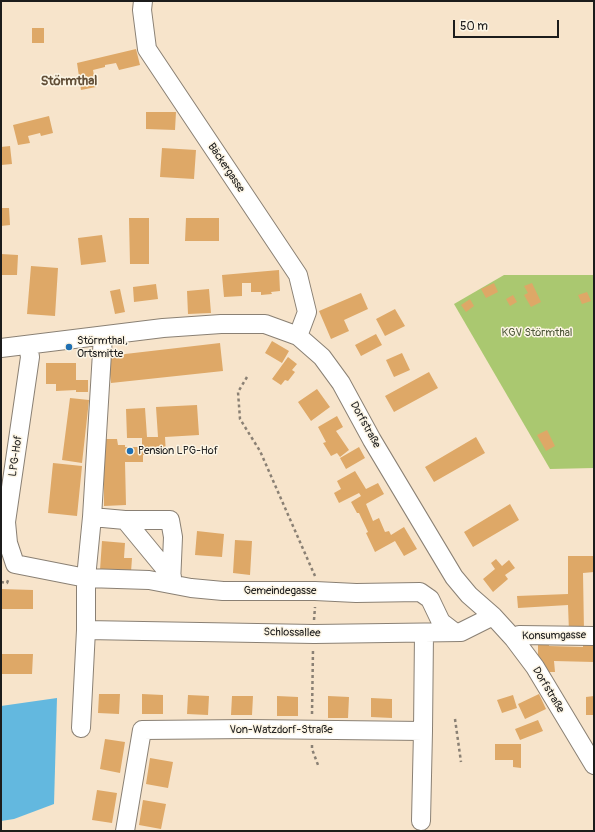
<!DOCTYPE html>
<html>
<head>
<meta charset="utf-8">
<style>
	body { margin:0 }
	#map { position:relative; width:595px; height:832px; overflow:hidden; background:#f7e4cb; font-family:Pangolin,sans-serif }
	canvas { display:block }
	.frame { position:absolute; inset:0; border:2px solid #1c1c1c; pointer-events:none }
	.scale { position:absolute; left:453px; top:20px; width:106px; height:18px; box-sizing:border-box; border:2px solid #1c1c1c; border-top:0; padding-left:5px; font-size:12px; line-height:14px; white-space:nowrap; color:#1c1c1c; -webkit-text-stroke:3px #fcf5e5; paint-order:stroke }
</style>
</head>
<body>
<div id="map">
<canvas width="595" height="832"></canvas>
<div class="frame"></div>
<div class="scale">50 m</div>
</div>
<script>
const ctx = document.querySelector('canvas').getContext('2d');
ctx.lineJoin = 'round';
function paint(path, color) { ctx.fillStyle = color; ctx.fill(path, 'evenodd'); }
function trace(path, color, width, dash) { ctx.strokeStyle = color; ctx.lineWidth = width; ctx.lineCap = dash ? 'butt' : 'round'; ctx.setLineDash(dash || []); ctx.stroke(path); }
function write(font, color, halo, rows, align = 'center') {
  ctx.font = font + ' Pangolin,sans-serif'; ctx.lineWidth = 3; ctx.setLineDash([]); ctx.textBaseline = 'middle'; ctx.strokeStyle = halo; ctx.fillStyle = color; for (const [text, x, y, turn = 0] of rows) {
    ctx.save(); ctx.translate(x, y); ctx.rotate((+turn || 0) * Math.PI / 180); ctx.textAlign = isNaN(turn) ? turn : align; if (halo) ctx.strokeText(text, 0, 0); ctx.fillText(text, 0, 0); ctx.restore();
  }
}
const green = new Path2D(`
	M504,275h90v193l-44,1 -96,-165z`);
const water = new Path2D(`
	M57,698l-3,106 -40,15 -13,2v-115z`);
const building = new Path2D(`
	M32,28h12v15h-12z
	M136,49l4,16 -21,5 -3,-7 -11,2v2l-12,3 3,17 -15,3 -4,-27z
	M146,112h30l-1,18 -29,-1z
	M49,116l4,17 -12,3 -1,-3 -12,3 2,7 -12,2 -5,-20z
	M10,146l2,18 -11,1v-18z
	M162,148l34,2 -2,29 -34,-2z
	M1,208h8l1,17 -9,1z
	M129,218h20v46h-19z
	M186,218h33v23h-34z
	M102,235l4,27 -25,3 -3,-27z
	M1,254l17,1 -1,20h-16z
	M31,266l27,2 -3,48 -28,-2z
	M279,270l1,21 -9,1 1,2 -11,1v-3h-10v-9h-9v13l-18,1 -2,-22z
	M494,283l4,9 -12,6 -5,-9z
	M532,283l9,19 -10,5 -7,-12 4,-2 -4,-7z
	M156,284l2,15 -24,3 -1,-15z
	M120,289l5,23 -10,2 -5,-23z
	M209,289l2,24 -23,1 -1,-23z
	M587,292l4,9 -9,3 -4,-9z
	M361,293l7,16 -24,11 5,11 -18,8 -12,-28z
	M513,295l4,7 -7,4 -4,-7z
	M470,299l4,7 -8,6 -5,-7z
	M395,309l10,17 -20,10 -9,-17z
	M376,334l6,11 -21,11 -6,-11z
	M272,341l17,10 -7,12 -17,-10z
	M220,343l3,28 -112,12 -3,-27z
	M402,353l8,17 -16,7 -8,-17z
	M288,357l9,7 -5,6 3,2 -7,9 -3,-1 -4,5 -9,-6z
	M46,363h30v17h12v12h-12v-2l-20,1v-7h-10z
	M429,372l9,16 -44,24 -9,-16z
	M317,389l13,18 -19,14 -13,-19z
	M70,398l19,2 -7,63 -20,-3z
	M197,405l2,30 -34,2 1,17 -23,1v7h-18l1,43 -22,1v-67h13l1,6h7v2h17v-9h-15l-1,-29 19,-1 2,29h11l-2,-30z
	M337,416l6,11 -7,4 13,19 -9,7 -3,-4 -6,3 -8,-13 3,-1 -8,-15z
	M547,430l8,16 -9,5 -9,-16z
	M476,437l9,16 -51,29 -9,-15z
	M359,447l6,11 -19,11 -6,-11z
	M53,463l29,3 -5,50 -29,-3z
	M355,471l11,18 12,-6 6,11 -18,10 7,17 6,-3 6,14 4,-1 2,4 13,-8 13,22 -13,7 -9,-15 -20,11 -9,-19 2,-1 -9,-19h-2l-6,-11 10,-6 -2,-3 -20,10 -5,-10 7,-4 -4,-8z
	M510,504l9,16 -46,27 -9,-15z
	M197,531l27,3 -2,23 -27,-2z
	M235,540l17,1 -2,34 -17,-2z
	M102,541l23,2 -1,15h8l-1,14 -31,-2z
	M568,556h26v16l-11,1 1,58 -15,1 -1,-27 -50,3 -1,-12 51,-2z
	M496,559l6,7 7,-6 6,8 -10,7 3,4 -15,13 -10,-13 12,-10 -4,-6z
	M1,589l32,1v19h-32z
	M538,644h11v2l34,1v-2h11v17l-40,-1 1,11h-10l-7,-11z
	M1,654h32l-1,20h-31z
	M99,694h21l-1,20 -21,-1z
	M142,694l21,1v19h-21z
	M539,694l7,15 -21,10 -7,-15z
	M188,695l21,1 -1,19 -21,-1z
	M513,695l4,13 -15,5 -5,-13z
	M232,696h21l-1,19h-21z
	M277,696l21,1v19h-21z
	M328,696l21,1 -1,21h-20z
	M594,696v19h-8v-18z
	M371,698l21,1v19l-21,-1z
	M538,720l5,11 -23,9 -5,-11z
	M105,739l20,3 -5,31 -20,-4z
	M495,744h26v24l-8,-1v-7h-18z
	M150,758l23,4 -5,26 -22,-4z
	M97,790l20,3 -5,30 -20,-3z
	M143,800l23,4 -5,25 -22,-4z`);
const path = new Path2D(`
	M247,377l-9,15 2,27 20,32 55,125
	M1,582l6,1 2,-5
	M314,620l1,-13
	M312,714l1,-65
	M455,719l6,43
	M312,745v4l6,16`);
const minor = new Path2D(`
	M143,1l-1,9 5,39 151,226 9,37 -9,24
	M28,345l2,12 -24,165 2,21 7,21 71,14 63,2 42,8 32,3h92l41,2 64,-1 10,7 11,23 13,10
	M1,348l162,-20 58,-4h44l33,12 24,21 19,26 31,57 82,137 15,18 24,21 21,23 21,28 59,98
	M92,517l33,3h45l3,17 -2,47
	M125,520l47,57
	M86,630l228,4 147,-2 32,-16
	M514,639l5,-4 75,1
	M81,728l5,-98v-52l6,-61 11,-181
	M421,821l2,-90
	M125,831l17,-101 106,-1 175,2 1,-98`);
const markers = [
	[69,347,4,"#1f6fb2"],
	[130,451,4,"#1f6fb2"]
];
const streetNames = [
	["Bäckergasse",226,168,56],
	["Dorfstraße",365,425,61],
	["LPG-Hof",16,456,-82],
	["Gemeindegasse",280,591],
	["Schlossallee",292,633,1],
	["Konsumgasse",554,636,-1],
	["Dorfstraße",548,690,59],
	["Von-Watzdorf-Straße",281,730]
];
const parkNames = [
	["KGV Störmthal",537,333]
];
const poiNames = [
	["Störmthal,",77,341],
	["Ortsmitte",77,354],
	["Pension LPG-Hof",138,451]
];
const quarterNames = [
	["Störmthal",69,82]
];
paint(green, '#aac870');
paint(water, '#63b8df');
paint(building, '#dea867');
trace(minor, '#8a8074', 20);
trace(path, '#8a8074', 2.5, [3, 3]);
trace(minor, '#fff', 18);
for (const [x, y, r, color] of markers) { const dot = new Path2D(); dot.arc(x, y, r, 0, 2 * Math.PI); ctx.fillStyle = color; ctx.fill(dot); trace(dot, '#fcf5e5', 1.5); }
write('11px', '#1c1c1c', '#fcf5e5', streetNames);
write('11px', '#4e5839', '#fcf5e5', parkNames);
write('11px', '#1c1c1c', '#fcf5e5', poiNames, 'left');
write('bold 13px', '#604d36', '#fcf5e5', quarterNames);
</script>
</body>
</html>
